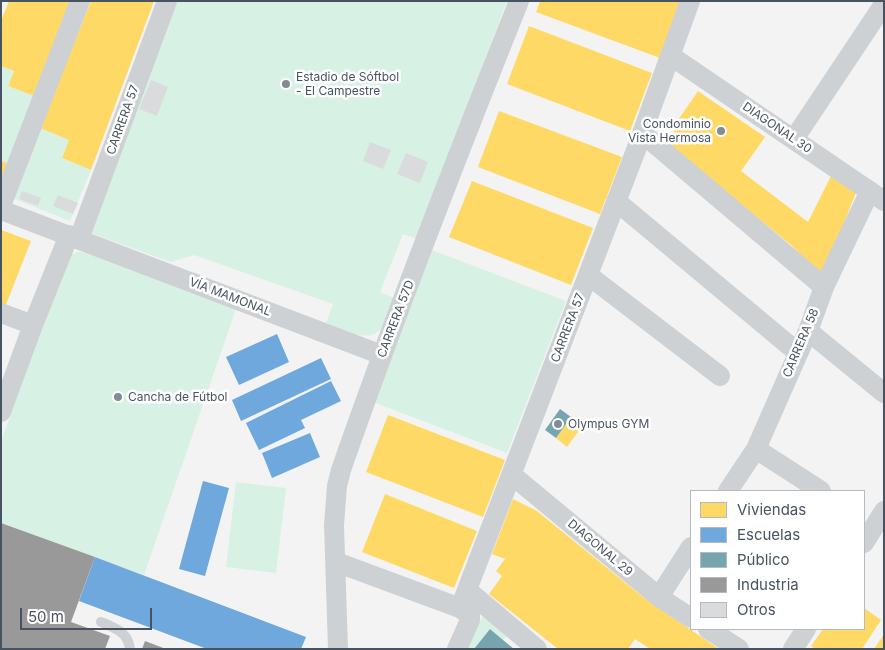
<!DOCTYPE html>
<html>
<head>
<meta charset="utf-8">
<style>
	body { margin:0 }
	#map { position:relative; width:885px; height:650px; overflow:hidden; background:#f3f3f3; font-family:Inter,sans-serif }
	canvas { display:block }
	.frame { position:absolute; inset:0; border:2px solid #485361; pointer-events:none }
	.legend { position:absolute; left:690px; top:490px; width:175px; height:140px; box-sizing:border-box; background:#fff; border:1px solid #b6bac0; margin:0; padding:6px 9px; list-style:none; font-size:15px; color:#485361 }
	.legend li { display:flex; align-items:center; gap:10px; height:25px }
	.legend b { width:25px; border:1px solid #b6bac0 }
	.scale { position:absolute; left:20px; top:608px; width:132px; height:22px; box-sizing:border-box; border:2px solid #485361; border-top:0; padding-left:6px; font-size:15px; line-height:18px; white-space:nowrap; color:#485361; -webkit-text-stroke:4px #fff; paint-order:stroke }
</style>
</head>
<body>
<div id="map">
<canvas width="885" height="650"></canvas>
<div class="frame"></div>
<ul class="legend">
<li><b style="height:14px;background:#ffd966"></b>Viviendas</li>
<li><b style="height:14px;background:#6fa8dc"></b>Escuelas</li>
<li><b style="height:14px;background:#76a5af"></b>Público</li>
<li><b style="height:14px;background:#999"></b>Industria</li>
<li><b style="height:14px;background:#dadbdd"></b>Otros</li>
</ul>
<div class="scale">50 m</div>
</div>
<script>
const ctx = document.querySelector('canvas').getContext('2d');
ctx.lineJoin = 'round';
function paint(path, color) { ctx.fillStyle = color; ctx.fill(path, 'evenodd'); }
function trace(path, color, width, dash) { ctx.strokeStyle = color; ctx.lineWidth = width; ctx.lineCap = dash ? 'butt' : 'round'; ctx.setLineDash(dash || []); ctx.stroke(path); }
function write(font, color, halo, rows, align = 'center') {
  ctx.font = font + ' Inter,sans-serif'; ctx.lineWidth = 5; ctx.setLineDash([]); ctx.textBaseline = 'middle'; ctx.strokeStyle = halo; ctx.fillStyle = color; for (const [text, x, y, turn = 0] of rows) {
    ctx.save(); ctx.translate(x, y); ctx.rotate((+turn || 0) * Math.PI / 180); ctx.textAlign = isNaN(turn) ? turn : align; if (halo) ctx.strokeText(text, 0, 0); ctx.fillText(text, 0, 0); ctx.restore();
  }
}
const green = new Path2D(`
	M177,1h330l-90,238 -14,-5 -23,58 14,6c-3,9 -6,23 -12,30 -14,17 -39,1 -56,-5l7,-19 -139,-49 -23,7 -84,-30z
	M1,66l13,5 -6,15 29,11 -27,67 -9,-3z
	M40,128l29,12 -7,18 29,12 -21,51 -58,-23z
	M432,250l134,51 -59,152 -134,-51z
	M77,252h5l18,5 136,52 -92,266 -143,-52v-81l62,-173 8,-14z
	M236,482l50,6 -10,85 -50,-6z
	M483,615l24,21 -4,4 -13,-11 -16,20h-8z`);
const homes = new Path2D(`
	M9,1h64l-36,96 -29,-11 6,-15 -13,-5v-45z
	M91,1h63l-63,169 -29,-12 7,-18 -29,-12z
	M540,1h142l-22,57 -124,-46z
	M529,26l123,47 -22,58 -123,-47z
	M698,91l67,46 -24,34 67,51 24,-48 25,16 -34,86 -32,-31 -123,-100 10,-21 -2,-1z
	M499,111l123,46 -22,57 -122,-47z
	M1,161l9,3 -9,22z
	M472,181l121,47 -22,57 -122,-48z
	M1,230l30,11 -26,66 -4,-2z
	M388,415l117,45 -22,57 -117,-45z
	M571,417l12,8 -16,22 -11,-9z
	M385,494l92,37 -23,57 -92,-36z
	M513,499l24,12 107,87 75,51h-69l-15,-10 -7,10h-70l-69,-55 13,-18 -6,-5 9,-12 -13,-5z
	M864,608l17,12 -19,29h-47l-4,-3 12,-17h41z
	M884,634v15h-10z`);
const schools = new Path2D(`
	M277,334l12,28 -50,23 -13,-28z
	M321,358l10,21 -90,42 -9,-21z
	M331,381l10,20 -40,19 4,8 -46,22 -13,-27z
	M310,433l10,24 -48,21 -10,-25z
	M203,481l26,7 -24,88 -26,-7z
	M95,557l211,80 -5,12h-94l-128,-48z`);
const public = new Path2D(`
	M560,409l11,8 -15,21 -11,-8z
	M490,629l13,11 11,9h-40z`);
const industry = new Path2D(`
	M1,523l94,34 -24,65 39,14 -5,13h-104z
	M145,641l21,8h-24z`);
const building = new Path2D(`
	M151,80l17,7 -11,29 -18,-7z
	M370,142l21,8 -8,19 -20,-8z
	M406,153l22,9 -8,21 -23,-9z
	M22,191l19,7 -3,8 -19,-7z
	M58,195l20,8 -5,11 -20,-8z`);
const service = new Path2D(`
	M101,622c14,6 27,10 29,27`);
const minor = new Path2D(`
	M671,56l213,145
	M642,133l182,154
	M794,139l90,-135
	M616,201l181,151
	M1,206l79,-205
	M1,210l381,145
	M79,239l88,-238
	M588,275l132,101
	M1,313l32,12
	M808,331l76,62
	M1,412l32,-87 36,-90
	M756,449l65,42
	M512,475l147,122 32,21
	M728,491l28,-42 52,-118 16,-44 46,-96
	M864,543l20,-32
	M336,562l124,46 10,7v5l-13,29
	M467,590l70,59
	M659,597l32,-50
	M460,608l176,-458 54,-149
	M708,629l31,20
	M338,649l-4,-124 3,-39 4,-16c55,-158 116,-314 178,-469
	M793,649l13,-20`);
const markers = [
	[286,84,5,"#848b94"],
	[721,131,5,"#848b94"],
	[118,397,5,"#848b94"],
	[558,424,5,"#848b94"]
];
const poiNames = [
	["Estadio de Sóftbol",296,77],
	["- El Campestre",296,91],
	["Condominio",711,124,"right"],
	["Vista Hermosa",711,138,"right"],
	["Cancha de Fútbol",128,397],
	["Olympus GYM",568,424]
];
const streetNames = [
	["CARRERA 57",123,120,-70],
	["DIAGONAL 30",777,128,34],
	["VÍA MAMONAL",230,297,21],
	["CARRERA 57D",396,319,-69],
	["CARRERA 57",568,328,-69],
	["CARRERA 58",801,343,-67],
	["DIAGONAL 29",600,548,40]
];
paint(green, '#d7f2e5');
paint(homes, '#ffd966');
paint(schools, '#6fa8dc');
paint(public, '#76a5af');
paint(industry, '#999');
paint(building, '#dadbdd');
trace(service, '#ced1d4', 10);
trace(minor, '#ced1d4', 20);
for (const [x, y, r, color] of markers) { const dot = new Path2D(); dot.arc(x, y, r, 0, 2 * Math.PI); ctx.fillStyle = color; ctx.fill(dot); trace(dot, '#fff', 2); }
write('12px', '#485361', '#fff', poiNames, 'left');
write('12px', '#485361', '#fff', streetNames);
</script>
</body>
</html>
